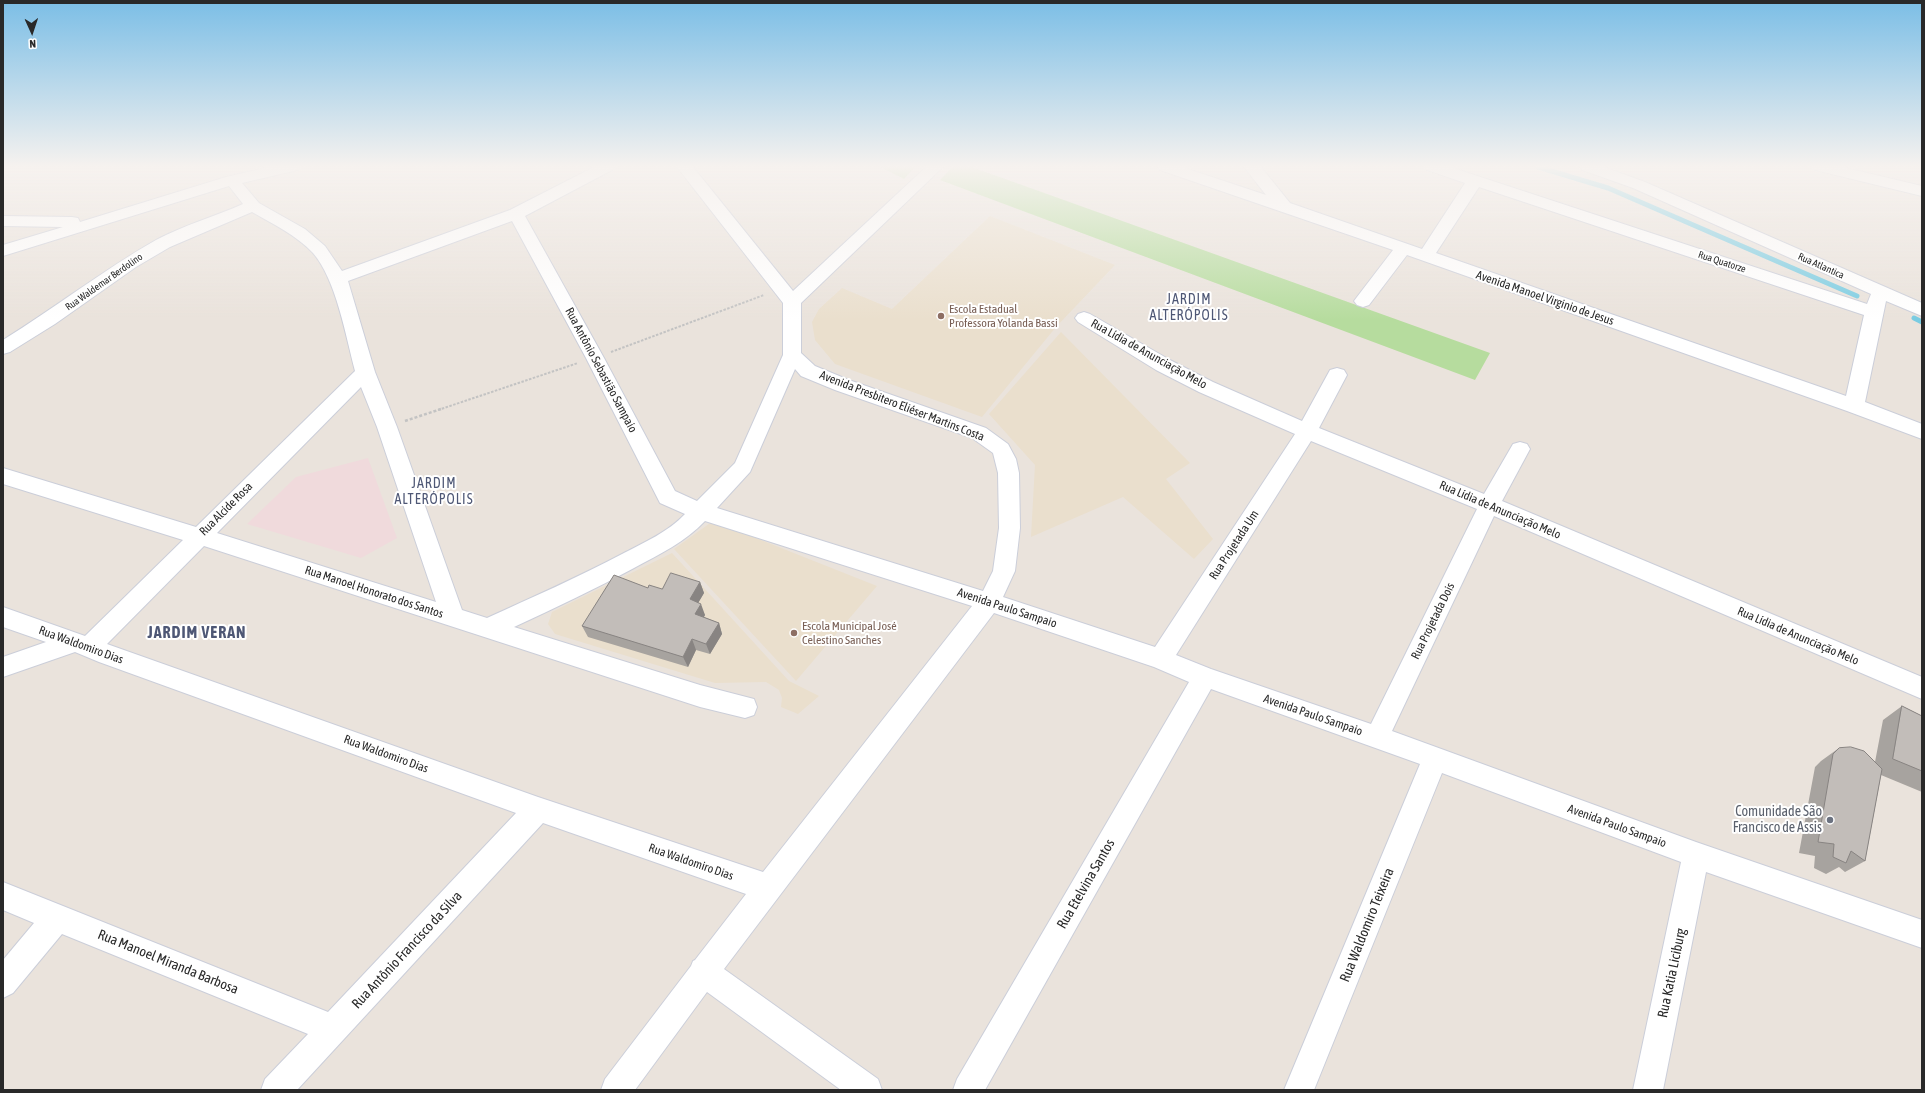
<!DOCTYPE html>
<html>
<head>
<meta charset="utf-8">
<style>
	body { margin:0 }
	#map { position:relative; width:1925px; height:1093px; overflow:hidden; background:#eae3dc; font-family:"Asap Condensed",sans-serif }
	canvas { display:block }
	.frame { position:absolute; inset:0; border:4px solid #292929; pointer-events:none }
	.north { position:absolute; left:12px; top:12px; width:40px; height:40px; -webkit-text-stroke:3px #fff; paint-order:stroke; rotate:177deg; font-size:11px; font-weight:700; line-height:16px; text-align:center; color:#292929 }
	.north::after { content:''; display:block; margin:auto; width:14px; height:18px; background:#292929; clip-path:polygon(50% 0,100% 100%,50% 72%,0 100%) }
</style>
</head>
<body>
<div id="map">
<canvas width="1925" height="1093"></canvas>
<div class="frame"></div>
<div class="north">N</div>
</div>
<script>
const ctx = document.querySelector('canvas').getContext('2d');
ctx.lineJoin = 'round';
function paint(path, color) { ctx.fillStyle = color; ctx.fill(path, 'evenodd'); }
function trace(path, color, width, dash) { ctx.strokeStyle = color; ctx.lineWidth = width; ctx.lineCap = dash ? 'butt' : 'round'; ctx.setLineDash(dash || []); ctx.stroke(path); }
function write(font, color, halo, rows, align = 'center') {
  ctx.font = font + ' "Asap Condensed",sans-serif'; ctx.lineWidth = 4; ctx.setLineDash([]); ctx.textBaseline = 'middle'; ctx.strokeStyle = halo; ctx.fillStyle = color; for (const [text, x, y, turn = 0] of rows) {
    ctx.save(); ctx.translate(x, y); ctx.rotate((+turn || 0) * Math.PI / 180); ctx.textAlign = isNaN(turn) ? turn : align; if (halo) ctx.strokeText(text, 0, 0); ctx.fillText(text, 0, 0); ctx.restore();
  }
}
const education = new Path2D(`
	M990,216l125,49 -59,62 -74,90 -147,-53 -20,-24 -3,-18 7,-13 23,-21 50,21z
	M1061,332l129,131 -24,16 47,60 -19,20 -71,-62 -92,40 4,-72 -46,-51z
	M713,521l164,65 -81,95 -122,-132z
	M672,553l117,128 30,15 -21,18 -17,-7 1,-9 -3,-8 -13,-8 -51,1 -160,-49 -7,-10 4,-12z`);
const medical = new Path2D(`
	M368,458l29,80 -36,20 -114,-34 49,-47z`);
const green = new Path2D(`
	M880,167h35l-11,12z
	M952,167h20l518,186 -15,27 -535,-200z`);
const stream = new Path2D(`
	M1538,167l70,21 249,108
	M1914,318l8,4`);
const pathFar1 = new Path2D(`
	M611,352l153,-57
	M438,410l140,-47`);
const path = new Path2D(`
	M405,421l36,-12`);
const minor = new Path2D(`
	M269,167h31l-2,3 -56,13 17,20 46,26 20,17 17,25 168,-61 84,-43h20l-2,3 -87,46 79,142 71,133 22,10 38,-38 48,-108v-52l-106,-136h16l100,124 133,-124h17l-142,136v50l14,13 34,14 137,48 22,16 8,15 3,14 1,55 -5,43 -12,26 152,50 140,-213 -96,-42 -43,-22 -78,-48 -3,-4 3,-4 6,-2 6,2 80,46 43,22 89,39 28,-51 7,-2 7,2 3,5 -28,53 165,66 29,-50 7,-2 7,2 3,5 -28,52 420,176v22l-428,-183 -102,215 304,111 226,78v28l-216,-76 -43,218h-30l48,-228 -239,-89 -128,317h-30l136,-326 -209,-75 -226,401h-32l4,-11 232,-397 -35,-15 -160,-54 -270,356 154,110 4,11h-41l-134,-98 -72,98h-34l4,-11 86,-113 2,-5 2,-1 51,-66 -203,-71 -246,267h-36l4,-11 43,-45 -246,-100 -49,59 -10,5v-38l31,-37 -31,-13v-28l325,130 188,-199 -417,-151 -24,-10 -72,25v-20l43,-15 -43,-15v-20l82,29 98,-96 -180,-56v-16l193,59 159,-156c-9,-34 -19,-92 -42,-118 -17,-18 -40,-29 -61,-41l-82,35 -34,20 -81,57 -45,28 -7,2v-14c52,-32 100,-70 153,-100 26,-14 60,-24 87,-36l-14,-18 -226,70v-11l60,-18 -60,-1v-10l69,1 6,1 2,4 146,-45zM512,221l74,137 74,145 25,11c-17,18 -40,28 -61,39 -45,24 -91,44 -137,65l-25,-8 -65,-183 -22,-55 -27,-91zM795,369l6,7 34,14 137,48 21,15 5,20 1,55 -6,43 -10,20 -266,-83 33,-36zM361,387l16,40 59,175 -219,-69zM1311,441l166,68 -106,215 -160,-55 -35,-14zM705,521l267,85 -209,266 -225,-75 -431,-153 97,-98 496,161 45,11 9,-3 3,-8 -3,-8 -54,-14 -186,-58c41,-19 81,-38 120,-59 26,-14 51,-26 71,-47z
	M1158,167h24l84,28 -22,-28h17l29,36 132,46 43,-66 -38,-13 -2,-3h25l417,137 4,-10 -238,-106 -51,-18 -2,-3h24l41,15 277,121v13l-36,-15 -21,101 57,22v15l-75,-28 -440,-156 -38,50 -6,2 -6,-2 -3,-4 3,-4 36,-47 -233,-80zM1479,187l385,128 -18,81 -410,-143z
	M1813,167h29l80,19v10l-107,-26z`);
const wall = new Path2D(`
	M700,582l4,11 -6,10 7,12 -1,2 15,6 3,11 -12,20 -14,-4 -8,17 -100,-30 -6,-11 66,-38 14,1z
	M1902,706l20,10v76l-41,-17 -16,86 -20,11 -6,-5 -13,7 -12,-6 1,-12 -16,-3 16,-86 6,-6 18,-13 36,14 8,-42z`);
const shadedWall = new Path2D(`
	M700,582l4,11 -10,17 -4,-11z
	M701,604l4,11 -6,10 -4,-11z
	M719,623l3,11 -12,20 -4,-10z
	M692,639l4,11 -8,17 -5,-10z`);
const building = new Path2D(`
	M671,573l29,9 -10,17 11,5 -6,10 24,9 -13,21 -14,-5 -9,18 -101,-31 32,-51 34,13 1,-3 13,4z
	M1902,706l20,10v55l-29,-12z
	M1851,747l13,4 18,18 -17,92 -14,-10 -5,12 -13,-6 1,-13 -16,-2 15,-88 6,-6z`);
const markers = [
	[941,316,4,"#8d6e63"],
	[794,633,4,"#8d6e63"],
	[1830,820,4,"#6b7280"]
];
const farStreetnames = [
	["Rua Quatorze",1722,262,18],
	["Rua Atlantica",1821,266,24],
	["Rua Waldemar Berdolino",104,282,-35]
];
const streetNames = [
	["Avenida Manoel Virginio de Jesus",1545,298,19],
	["Rua Lídia de Anunciação Melo",1149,354,29],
	["Rua Antônio Sebastião Sampaio",601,370,62],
	["Avenida Presbitero Eliéser Martins Costa",902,406,21],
	["Rua Alcide Rosa",226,509,-45],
	["Rua Lídia de Anunciação Melo",1500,510,23],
	["Rua Projetada Um",1234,545,-57],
	["Rua Manoel Honorato dos Santos",374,592,18],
	["Avenida Paulo Sampaio",1007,608,18],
	["Rua Projetada Dois",1433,621,-64],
	["Rua Lídia de Anunciação Melo",1798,636,23],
	["Rua Waldomiro Dias",81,645,20],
	["Avenida Paulo Sampaio",1313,715,19],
	["Rua Waldomiro Dias",386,754,20],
	["Avenida Paulo Sampaio",1617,826,20],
	["Rua Waldomiro Dias",691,862,19]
];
const educationNames = [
	["Escola Estadual",949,309],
	["Professora Yolanda Bassi",949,323],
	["Escola Municipal José",802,626],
	["Celestino Sanches",802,640]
];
const quarterNames = [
	["JARDIM",1189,300],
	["ALTERÓPOLIS",1189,316],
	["JARDIM",434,484],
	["ALTERÓPOLIS",434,500]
];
const nearWorshipnames = [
	["Comunidade São",1822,812],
	["Francisco de Assis",1822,828]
];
const nearStreetnames = [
	["Rua Etelvina Santos",1086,884,-60],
	["Rua Waldomiro Teixeira",1367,925,-68],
	["Rua Antônio Francisco da Silva",407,950,-47],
	["Rua Manoel Miranda Barbosa",168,962,22],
	["Rua Katia Liciburg",1672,973,-78]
];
const districtNames = [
	["JARDIM VERAN",197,633]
];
paint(education, '#eadfcd');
paint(medical, '#f0dadc');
paint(green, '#b6dc9e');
trace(stream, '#79cce2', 5);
trace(minor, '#cbced9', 2);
trace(pathFar1, '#c3c3c3', 2, [2.5, 1.5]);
trace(path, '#c3c3c3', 2.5, [3, 2]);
paint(minor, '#fff');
paint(wall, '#a7a39f');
paint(shadedWall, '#888482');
paint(building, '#c2bdb9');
trace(building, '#888482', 1);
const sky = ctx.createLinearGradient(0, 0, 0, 320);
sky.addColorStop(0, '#7bbee6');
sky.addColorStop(0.52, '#f6f2ef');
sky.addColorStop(1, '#f6f2ef00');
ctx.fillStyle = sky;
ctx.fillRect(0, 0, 1925, 320);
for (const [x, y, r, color] of markers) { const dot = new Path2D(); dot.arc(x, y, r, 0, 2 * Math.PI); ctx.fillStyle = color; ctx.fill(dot); trace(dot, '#fff', 1.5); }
write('10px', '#292929', '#fff', farStreetnames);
write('12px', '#292929', '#fff', streetNames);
write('12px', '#785e54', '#fff', educationNames, 'left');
ctx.letterSpacing = '1px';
write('14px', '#4e5775', '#fff', quarterNames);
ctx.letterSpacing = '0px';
write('14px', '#5b616d', '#fff', nearWorshipnames, 'right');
write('14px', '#292929', '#fff', nearStreetnames);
ctx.letterSpacing = '1px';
write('bold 16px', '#4e5775', '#fff', districtNames);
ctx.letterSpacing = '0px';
</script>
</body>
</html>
